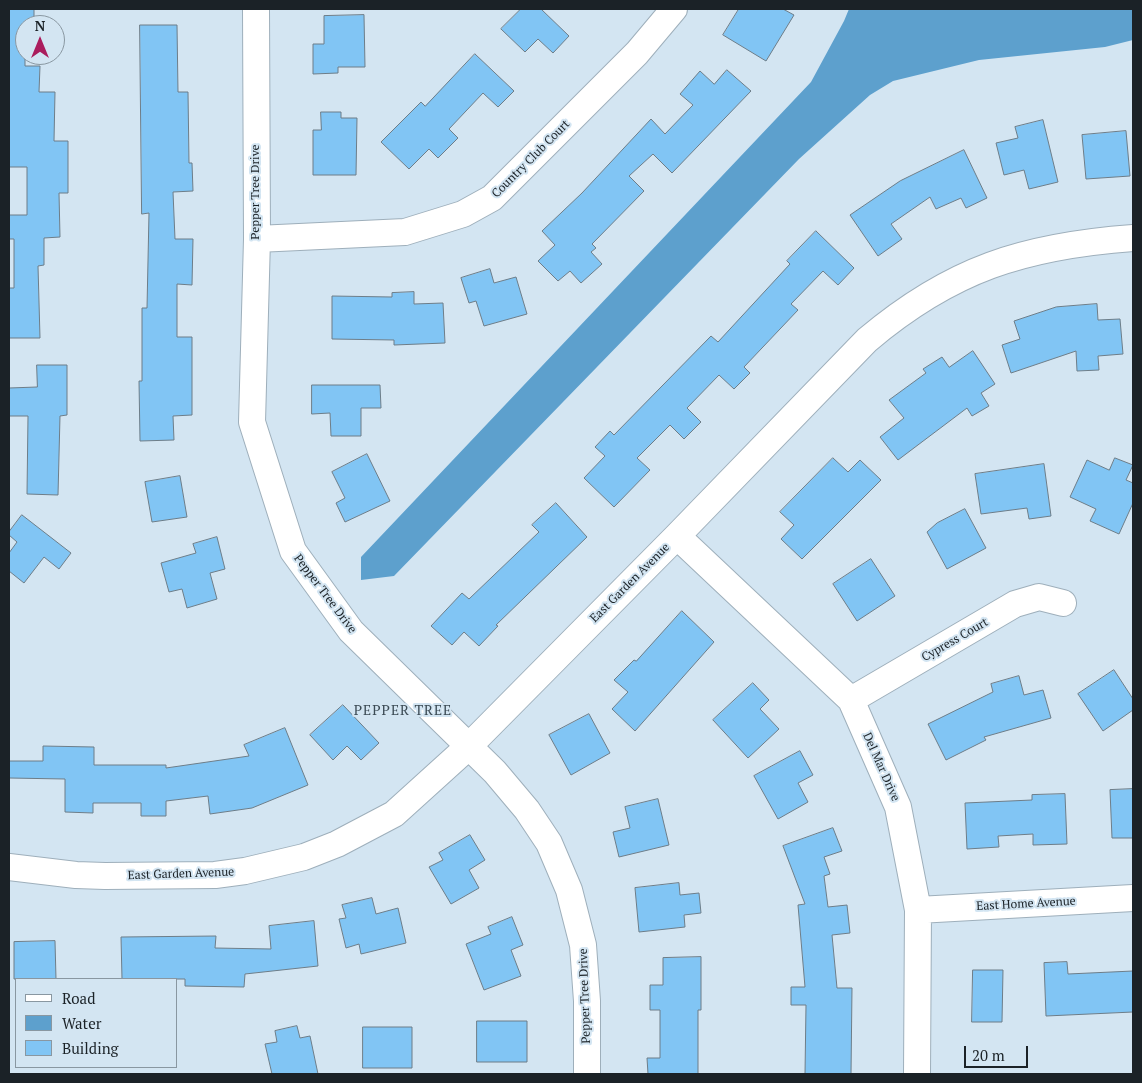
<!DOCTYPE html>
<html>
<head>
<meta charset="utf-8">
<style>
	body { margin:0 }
	#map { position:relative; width:1142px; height:1083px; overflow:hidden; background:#d3e5f2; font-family:"PT Serif",serif }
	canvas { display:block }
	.frame { position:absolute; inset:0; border:10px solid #1b2227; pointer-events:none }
	.legend { position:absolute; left:15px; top:978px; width:162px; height:90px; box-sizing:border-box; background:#d3e5f2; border:1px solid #8997a1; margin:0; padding:6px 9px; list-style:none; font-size:15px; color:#1b2227 }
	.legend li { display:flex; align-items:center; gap:10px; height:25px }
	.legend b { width:25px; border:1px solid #8997a1 }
	.north { position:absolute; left:15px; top:15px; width:50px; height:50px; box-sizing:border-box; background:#d3e5f2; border:1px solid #8997a1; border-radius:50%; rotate:0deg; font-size:14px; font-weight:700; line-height:20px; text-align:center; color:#1b2227 }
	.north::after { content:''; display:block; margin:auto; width:18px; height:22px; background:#aa1d5d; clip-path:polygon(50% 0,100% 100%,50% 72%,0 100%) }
	.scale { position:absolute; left:964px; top:1046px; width:64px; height:22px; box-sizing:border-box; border:2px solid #1b2227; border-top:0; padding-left:6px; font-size:15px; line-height:18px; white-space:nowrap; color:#1b2227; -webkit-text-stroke:4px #d3e5f2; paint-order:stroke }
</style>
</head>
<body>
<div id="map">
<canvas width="1142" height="1083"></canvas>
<div class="frame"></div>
<ul class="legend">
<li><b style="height:6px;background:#fff"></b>Road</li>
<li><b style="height:14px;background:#5da0cd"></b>Water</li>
<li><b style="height:14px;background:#81c5f4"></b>Building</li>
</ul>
<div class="north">N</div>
<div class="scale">20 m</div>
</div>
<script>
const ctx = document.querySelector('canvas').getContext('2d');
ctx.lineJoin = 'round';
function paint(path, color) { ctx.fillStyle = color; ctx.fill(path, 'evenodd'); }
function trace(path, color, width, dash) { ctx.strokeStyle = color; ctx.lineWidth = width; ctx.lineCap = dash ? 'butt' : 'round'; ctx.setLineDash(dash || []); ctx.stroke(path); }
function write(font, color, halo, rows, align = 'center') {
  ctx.font = font + ' "PT Serif",serif'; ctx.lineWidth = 4; ctx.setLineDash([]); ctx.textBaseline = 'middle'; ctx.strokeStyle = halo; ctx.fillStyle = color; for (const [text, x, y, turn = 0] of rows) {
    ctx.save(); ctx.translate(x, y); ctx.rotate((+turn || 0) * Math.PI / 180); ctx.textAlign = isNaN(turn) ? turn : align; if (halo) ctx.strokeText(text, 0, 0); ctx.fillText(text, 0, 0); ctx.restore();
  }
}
const water = new Path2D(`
	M849,9h284v31l-28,7 -126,13 -86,21 -23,14 -71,64 -405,417 -33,4v-23l450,-475 33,-61z`);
const building = new Path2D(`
	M9,9h25v16h-9v41h15l-1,26h16l-1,49h14v52h-9l1,44 -16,1v27l-6,1 2,72h-31v-50h5v-49h-5v-24h18v-48h-18z
	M521,9h20l28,27 -16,17 -15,-14 -13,13 -24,-23z
	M739,9h44l11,6 -28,46 -43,-26z
	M364,15l1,52h-27v6l-25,1v-30h11v-28z
	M140,25h37l1,67h10l1,71h3l1,28 -20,1 2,47h18l-1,46 -15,-1v53h15v78l-19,1 1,24 -34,1 -1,-60h3v-73h5l2,-95 -7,1z
	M475,54l39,37 -16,16 -15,-14 -34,36 9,9 -20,20 -9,-9 -20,20 -28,-27 40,-40 4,4z
	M727,70l24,21 -79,82 -19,-19 -24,22 15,15 -52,53 4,4 -5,4 11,12 -21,19 -11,-12 -12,10 -20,-20 17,-16 -13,-14 40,-38 69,-74 14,15 28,-29 -13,-11 20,-23 14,13z
	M321,112h20v6h16l-1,57h-43v-45h8z
	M1043,120l15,62 -29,7 -5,-19 -20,5 -8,-32 22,-5 -3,-11z
	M1126,131l4,45 -44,3 -4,-44z
	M964,150l23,48 -21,10 -5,-10 -25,11 -6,-12 -39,27 11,15 -24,17 -28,-41 50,-34z
	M816,231l38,37 -16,17 -15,-14 -32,33 7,6 -54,57 6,6 -16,16 -15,-14 -32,33 14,14 -17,17 -14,-14 -33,33 13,12 -36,37 -30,-29 21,-22 -10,-9 15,-16 4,4 97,-99 7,6 72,-78 -3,-3z
	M490,269l4,14 22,-6 11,37 -43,12 -8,-25 -7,2 -8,-25z
	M414,292v12l29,-1 2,40 -51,2v-5l-62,-1v-43l60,1v-4z
	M1097,304l1,16 22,-1 3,35 -25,2 1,14 -22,1 -1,-20 -65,22 -9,-28 18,-6 -6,-18 42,-14z
	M973,351l22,33 -14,9 8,13 -17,10 -5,-8 -69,52 -18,-23 24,-19 -15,-18 37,-27 -3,-4 19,-12 7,10z
	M37,365h30v50l-7,1 -2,79 -31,-1 1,-78h-19v-28l28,-1z
	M312,385h68l1,23h-20v28h-30l-1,-23 -18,1z
	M367,454l23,47 -45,21 -9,-19 9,-5 -13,-26z
	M833,458l15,14 12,-12 21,20 -79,79 -21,-20 13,-14 -14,-13z
	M1115,458l18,7 -7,15 7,3v20l-14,31 -29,-13 6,-12 -26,-12 17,-37 22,10z
	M1044,464l7,52 -22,3 -2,-11 -46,6 -6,-40z
	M180,476l7,41 -35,5 -7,-40z
	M556,503l31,34 -91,88 2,1 -19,20 -15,-14 -12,13 -21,-19 31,-33 7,6 70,-67 -7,-7z
	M965,509l21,39 -39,21 -20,-37 10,-9z
	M22,515l49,38 -12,16 -15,-12 -20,26 -15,-12v-18l8,-11 -8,-7v-3z
	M217,537l8,32 -15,4 7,26 -30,9 -5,-19 -13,3 -8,-29 35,-10 -3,-9z
	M871,559l24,37 -38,25 -24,-37z
	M682,611l32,31 -79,89 -23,-22 16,-17 -14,-12 20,-20 2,1z
	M1114,670l19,29v11l-30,21 -25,-37z
	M1019,676l5,19 19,-5 8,28 -67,19 2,3 -40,20 -18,-36 65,-32 -2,-8z
	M753,683l16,17 -9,9 19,20 -31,29 -35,-38z
	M343,705l36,38 -18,17 -14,-14 -14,14 -23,-25z
	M589,714l21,39 -39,22 -22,-40z
	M285,728l23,57 -56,23 -42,6 -2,-18 -42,5v15h-25v-13h-48v10l-28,-1v-33l-56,-1v-17h34v-15l51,1v18h72v3l83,-12 -5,-11z
	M800,751l13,24 -15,8 10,19 -30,17 -24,-43z
	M1133,789v49h-21l-2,-48z
	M1065,794l2,50 -34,1v-11l-35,2 1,11 -32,2 -2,-46 67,-3v-5z
	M658,799l11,46 -50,12 -6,-25 17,-4 -5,-21z
	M833,828l9,23 -18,6 6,17 -6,2 4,31 19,-2 3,28 -18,2 5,53h15l-1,86h-46l1,-69h-15v-18h14l-7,-82 7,-1 -22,-58z
	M470,835l15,25 -16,10 10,18 -28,16 -22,-37 14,-7 -4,-7z
	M679,883l1,12 19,-2 2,20 -17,2 1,12 -46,5 -4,-44z
	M372,898l4,16 22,-6 8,35 -45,11 -2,-10 -13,4 -7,-29 7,-1 -4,-13z
	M512,917l11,28 -12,5 10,26 -37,14 -18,-46 25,-10 -3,-7z
	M314,921l4,45 -73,8 -1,13 -59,-1v-7h-63l-1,-42 95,-1 -1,12 56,1 -2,-23z
	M55,941l1,38h-42v-37z
	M701,957v53h-3v64h-50l-1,-16h13v-48h-10v-25h13v-27z
	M1067,962l1,12 65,-3v41l-87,4 -2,-53z
	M973,970h30l-1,52h-30z
	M477,1021h50v41h-50z
	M297,1026l3,12 10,-2 8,38h-46l-7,-30 12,-2 -2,-11z
	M363,1027h49v41h-49z`);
const minor = new Path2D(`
	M256,9l1,230 -5,183 41,129 58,80 144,141 32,38 22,33 20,47 14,55 4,56v73
	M257,239l148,-7 58,-18 29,-16 145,-145 37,-44
	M677,536l174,164 47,107 20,103 -1,164
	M851,700l164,-96 24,-7 24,6
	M9,867l67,8 29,1 110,-1 30,-4 59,-14 33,-13 57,-30 74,-67 209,-211 190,-196c84,-71 157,-94 266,-102
	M918,910l215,-12`);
const streetNames = [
	["Country Club Court",531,159,-45],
	["Pepper Tree Drive",256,192,-90],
	["East Garden Avenue",630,583,-45],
	["Pepper Tree Drive",325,594,53],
	["Cypress Court",955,640,-30],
	["Del Mar Drive",881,767,66],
	["East Garden Avenue",181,874,-2],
	["East Home Avenue",1026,904,-3],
	["Pepper Tree Drive",585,996,-92]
];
const neighbourhoodNames = [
	["PEPPER TREE",403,711]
];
paint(water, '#5da0cd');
paint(building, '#81c5f4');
trace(building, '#6d7d88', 1);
trace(minor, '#9eafbb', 28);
trace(minor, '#fff', 26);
write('12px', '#1b2227', '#d3e5f2', streetNames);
ctx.letterSpacing = '1px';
write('14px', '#3c4b55', '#d3e5f2', neighbourhoodNames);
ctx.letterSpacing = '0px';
</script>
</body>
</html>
